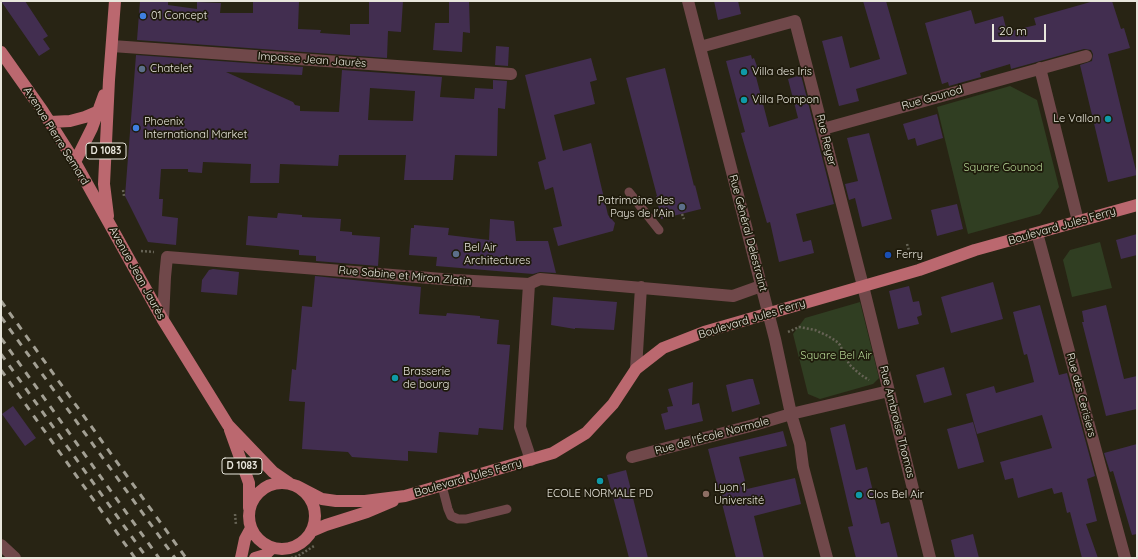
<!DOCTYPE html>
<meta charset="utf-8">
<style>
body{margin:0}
#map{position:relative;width:1138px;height:559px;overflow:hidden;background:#282414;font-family:Quicksand,sans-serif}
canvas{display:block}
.frame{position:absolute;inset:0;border:2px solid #e8e6dc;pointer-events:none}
.scale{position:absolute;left:992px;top:24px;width:54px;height:18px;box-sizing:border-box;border:2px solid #e8e6dc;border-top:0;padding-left:5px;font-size:12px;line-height:14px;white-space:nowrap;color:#e8e6dc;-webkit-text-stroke:3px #1e1a0b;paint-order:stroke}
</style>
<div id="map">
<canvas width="1138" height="559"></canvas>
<div class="frame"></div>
<div class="scale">20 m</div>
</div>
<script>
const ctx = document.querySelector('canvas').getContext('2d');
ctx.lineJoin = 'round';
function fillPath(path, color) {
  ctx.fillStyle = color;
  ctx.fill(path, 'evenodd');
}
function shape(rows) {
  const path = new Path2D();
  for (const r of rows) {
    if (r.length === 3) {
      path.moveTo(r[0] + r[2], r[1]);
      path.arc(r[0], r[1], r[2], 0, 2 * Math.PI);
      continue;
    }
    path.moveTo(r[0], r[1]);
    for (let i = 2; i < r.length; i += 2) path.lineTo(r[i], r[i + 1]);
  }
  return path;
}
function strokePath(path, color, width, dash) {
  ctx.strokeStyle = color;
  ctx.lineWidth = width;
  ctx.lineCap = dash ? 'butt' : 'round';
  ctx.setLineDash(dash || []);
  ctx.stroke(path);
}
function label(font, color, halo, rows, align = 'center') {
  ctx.font = font + ' Quicksand,sans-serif';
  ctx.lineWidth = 3.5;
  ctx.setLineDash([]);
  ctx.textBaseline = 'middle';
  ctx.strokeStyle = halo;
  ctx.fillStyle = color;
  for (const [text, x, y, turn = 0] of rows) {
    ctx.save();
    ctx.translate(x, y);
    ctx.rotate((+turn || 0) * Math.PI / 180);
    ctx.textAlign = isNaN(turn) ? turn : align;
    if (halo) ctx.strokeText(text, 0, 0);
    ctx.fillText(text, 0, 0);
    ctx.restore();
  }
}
const green = shape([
 [1010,86,1037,100,1059,187,1040,214,968,234,937,107],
 [1100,242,1112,288,1072,297,1063,260,1070,250],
 [860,302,879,378,873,384,820,399,808,394,793,334,805,318]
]);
const building = shape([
 [1,1,25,1,48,36,43,39,50,49,39,56],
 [140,1,168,1,168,5,197,9,197,2,221,3,220,13,253,13,253,1,299,1,298,29,321,30,320,33,350,35,350,24,369,24,369,1,403,1,401,32,388,31,387,58,137,40],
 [449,1,469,1,470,33,463,32,462,52,433,50,435,23,449,23],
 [714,1,738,1,741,14,718,20],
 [863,1,886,1,907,74,856,89,859,101,839,106,822,41,842,36,850,68,880,59],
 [1094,1,1112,1,1121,29,1124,28,1130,48,1108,54,1137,175,1108,182,1080,65,1092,61,1093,54,1091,50,1084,49,1011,69,1010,64,980,73,981,77,949,86,948,82,942,84,925,23,971,10,975,24,1003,16,1007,32,1036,25,1034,18],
 [496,46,509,47,508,66,495,65],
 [136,55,303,67,302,75,226,72,293,102,295,105,300,106,300,111,339,112,342,70,442,77,440,97,474,99,475,88,493,89,493,80,507,81,505,109,498,108,497,156,455,155,453,180,404,180,406,155,339,155,338,166,280,164,279,183,250,183,251,164,203,162,202,173,188,172,188,169,161,169,159,199,163,199,162,216,178,218,176,245,148,242,125,196],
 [370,88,415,91,413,121,368,120],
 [751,55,752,59,754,58,759,72,755,73,769,127,798,118,788,79,801,75,834,204,796,214,803,242,811,240,814,253,779,262,770,222,767,223,741,133,745,132,726,61],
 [591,58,597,80,590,82,595,104,554,115,563,151,591,143,608,215,615,223,613,231,558,246,553,228,562,226,553,187,545,190,538,162,546,159,525,75],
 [665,68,694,186,695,185,701,209,661,219,656,196,657,196,626,78],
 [937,114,943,138,917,146,915,138,908,140,903,124],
 [869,133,892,219,862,227,855,198,849,200,845,184,858,181,847,138],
 [957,204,963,229,937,236,931,210],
 [278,213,302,215,302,217,341,219,340,231,352,232,352,235,380,237,378,266,316,261,316,256,299,255,299,250,246,245,248,216,277,218],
 [490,219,514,221,516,241,548,241,556,273,540,272,533,274,436,266,437,257,409,255,411,228,414,228,414,225,449,228,448,235,489,240],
 [1137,234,1137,255,1121,259,1116,240],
 [213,269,239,272,237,295,201,292,202,280,209,270],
 [315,276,421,287,419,314,446,316,447,313,480,316,480,318,499,320,497,344,510,345,503,430,479,428,478,435,439,432,437,453,408,451,408,461,352,457,348,452,302,449,305,402,289,401,292,369,296,370,302,306,312,307],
 [993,282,1003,319,951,333,941,297],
 [909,286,913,302,919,301,922,315,917,317,919,324,898,329,889,291],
 [553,297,617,302,614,330,575,328,575,329,551,325],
 [1040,305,1059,375,1067,373,1095,476,1087,479,1097,521,1086,524,1098,558,1082,558,1070,512,1067,513,1062,492,1054,494,1052,488,1018,498,1013,478,1005,480,1000,462,1052,448,1042,415,977,434,966,394,994,386,996,393,1034,382,1027,354,1024,355,1013,312],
 [1106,305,1124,379,1137,376,1137,409,1106,416,1082,322,1084,322,1082,311],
 [944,367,952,395,924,403,916,375],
 [749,379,753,379,760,404,732,412,726,385],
 [693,382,692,405,699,403,703,421,665,430,661,414,668,412,667,407,673,406,668,389],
 [13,406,36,438,25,446,2,414],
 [973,422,984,462,958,469,947,429],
 [845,424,856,470,867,467,881,524,889,522,898,558,856,558,848,527,853,526,830,428],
 [783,431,787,446,739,457,747,489,795,478,801,504,754,516,764,558,736,558,708,449],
 [1137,444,1137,534,1132,535,1113,471,1110,472,1104,453],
 [626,470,648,558,629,558,620,523,607,475],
 [973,534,979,558,955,558,951,540]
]);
const path = shape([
 [123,190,124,196],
 [682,214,684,219],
 [907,244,911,257],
 [141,251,154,252],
 [788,332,799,327,815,330,828,336,836,341,840,345,849,364,854,369,861,375,869,380],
 [235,514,236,525],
 [291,558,298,556,314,546]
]);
const service = shape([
 [629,192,659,230],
 [442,486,448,509,451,516,458,519,466,519,507,509]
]);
const pedestrian = shape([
 [529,284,540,279,733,296,761,286],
 [636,369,641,287]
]);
const minor = shape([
 [688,1,775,339,791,414,800,444,803,467,827,558],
 [112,46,511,74],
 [700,47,795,21,863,286,930,558],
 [1040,68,1078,221],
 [823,129,1086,56],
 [1037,233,1125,558],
 [163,320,165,277,167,257,455,280,529,284,520,427,531,460],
 [632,457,754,425,791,414,889,391],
 [1,545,15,558]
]);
const primary = shape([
 [1,52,42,110,75,162,163,320,228,425,273,472,289,483],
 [50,122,70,121,85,117,99,111],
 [75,162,92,128,104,95],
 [108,216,104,184,109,80,115,1],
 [230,430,249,483,249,508],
 [282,516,33],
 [297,486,322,499,336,501,365,501,405,496,553,453,586,433,613,404,636,369,663,348,704,332,919,270,975,250,1137,205],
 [312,531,326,525,367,512,393,501],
 [241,558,245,539,251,528],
 [255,558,265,555,272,548]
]);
const rail = shape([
 [1,301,186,558],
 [1,317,175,558],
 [1,338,159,558],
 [1,354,147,558],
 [1,370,135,558]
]);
const markers = [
 [143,16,4,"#3f7fe0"],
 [142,69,4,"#5c6f8a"],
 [744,72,4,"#0f9aa8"],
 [744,100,4,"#0f9aa8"],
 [1108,119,4,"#0f9aa8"],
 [136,128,4,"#3f7fe0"],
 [682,207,4,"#5c6f8a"],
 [456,254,4,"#5c6f8a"],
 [888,255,4,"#1a4fb4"],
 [395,378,4,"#0f9aa8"],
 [600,481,4,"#0f9aa8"],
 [706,494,4,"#8d6e63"],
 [859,495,4,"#0f9aa8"]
];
const shields = [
 [106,151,40],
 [242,466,40]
];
const shieldNames = [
 ["D 1083",106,151],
 ["D 1083",242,466]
];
const poiNames = [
 ["01 Concept",151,16],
 ["Chatelet",150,69],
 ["Villa des Iris",752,72],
 ["Villa Pompon",752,100],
 ["Le Vallon",1100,119,"right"],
 ["Phoenix",144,122],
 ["International Market",144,135],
 ["Patrimoine des",674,201,"right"],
 ["Pays de l'Ain",674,214,"right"],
 ["Bel Air",464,248],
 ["Architectures",464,261],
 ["Ferry",896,255],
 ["Brasserie",403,372],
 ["de bourg",403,385],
 ["Lyon 1",714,488],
 ["Université",714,501],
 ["ECOLE NORMALE PD",600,494,"center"],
 ["Clos Bel Air",867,495]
];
const streetNames = [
 ["Impasse Jean Jaurès",312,60,4],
 ["Rue Gounod",932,98,-16],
 ["Avenue Pierre Semard",56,136,58],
 ["Rue Reyer",826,140,76],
 ["Boulevard Jules Ferry",1062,226,-16],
 ["Rue Général Delestraint",748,233,75],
 ["Avenue Jean Jaurès",137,273,61],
 ["Rue Sabine et Miron Zlatin",405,276,5],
 ["Boulevard Jules Ferry",752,319,-17],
 ["Rue des Cerisiers",1081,395,75],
 ["Rue Ambroise Thomas",897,422,76],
 ["Rue de l'École Normale",712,436,-15],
 ["Boulevard Jules Ferry",468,478,-16]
];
const parkNames = [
 ["Square Gounod",1003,168],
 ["Square Bel Air",836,356]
];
fillPath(green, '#303e22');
fillPath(building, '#422e50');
strokePath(path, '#666355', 2.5, [2, 2]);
strokePath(service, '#70484a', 9);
strokePath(pedestrian, '#70484a', 12);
strokePath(minor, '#70484a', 12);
strokePath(primary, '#bb686f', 12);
strokePath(rail, '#a29f93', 3, [7, 7]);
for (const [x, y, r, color] of markers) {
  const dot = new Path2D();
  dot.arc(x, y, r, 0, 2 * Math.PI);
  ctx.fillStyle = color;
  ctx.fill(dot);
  strokePath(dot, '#1e1a0b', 1.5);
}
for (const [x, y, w] of shields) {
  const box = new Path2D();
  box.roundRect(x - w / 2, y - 8, w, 16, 3);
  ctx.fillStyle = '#1e1a0b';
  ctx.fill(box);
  strokePath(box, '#e8e6dc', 1);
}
label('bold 10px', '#e8e6dc', null, shieldNames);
label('11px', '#e8e6dc', '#1e1a0b', poiNames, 'left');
label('11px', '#e8e6dc', '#1e1a0b', streetNames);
label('11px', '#b4d594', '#1e1a0b', parkNames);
</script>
